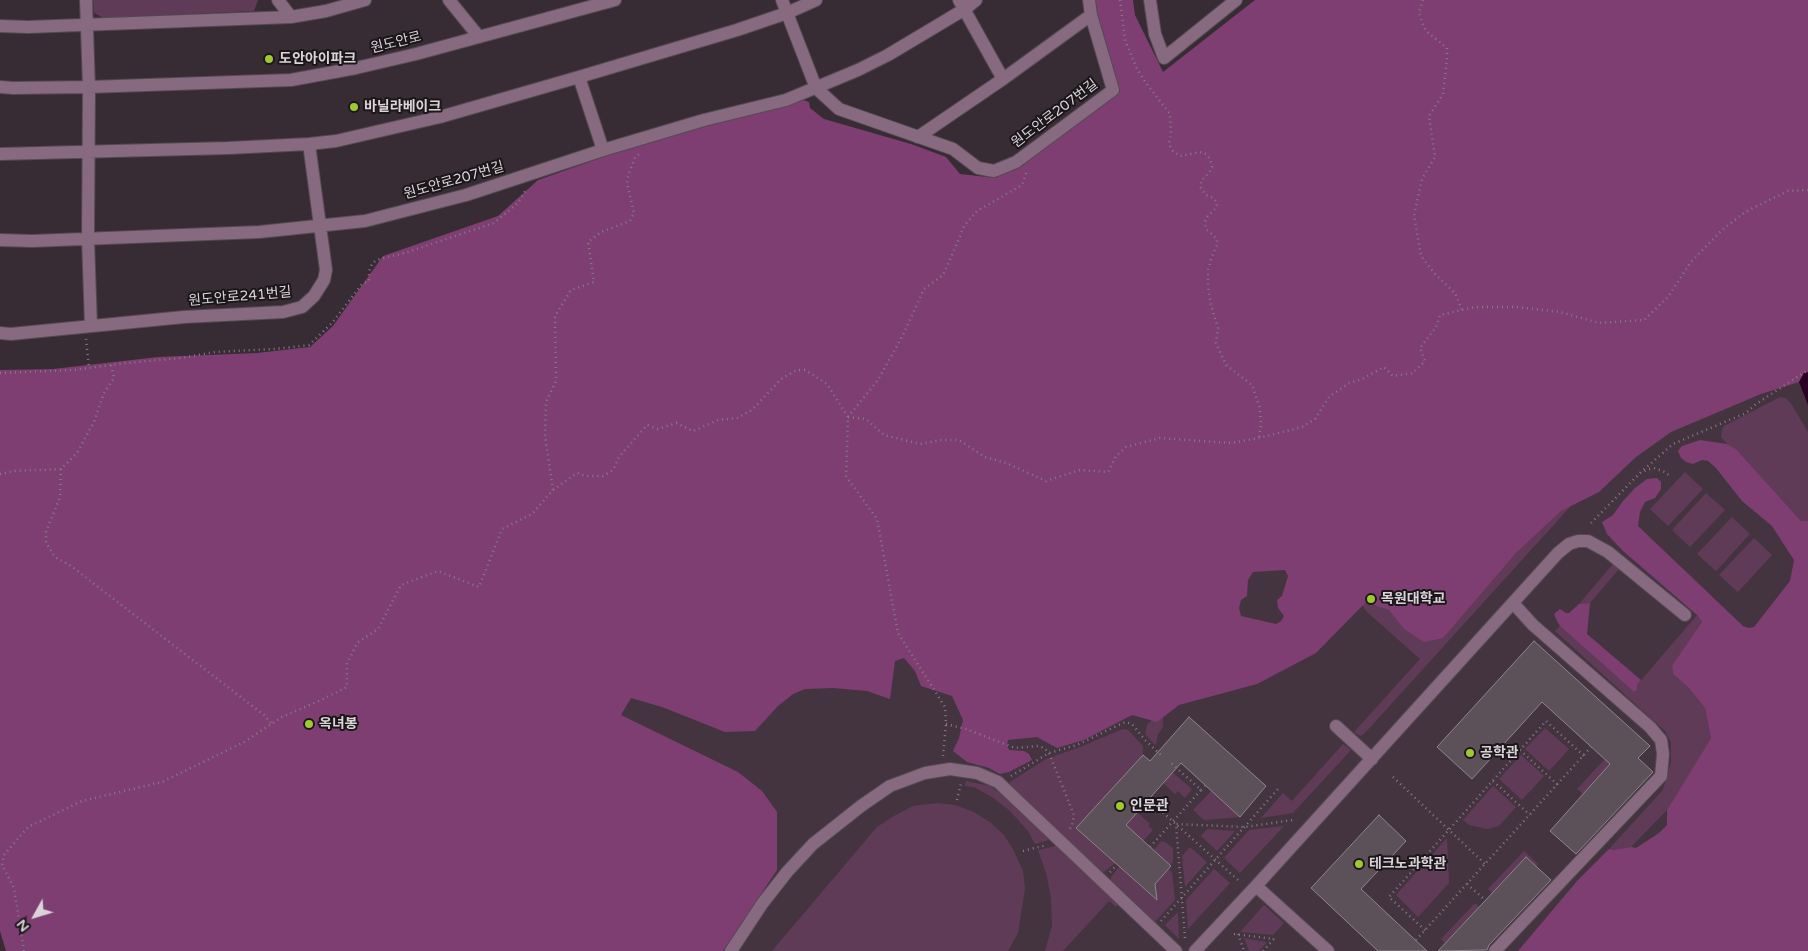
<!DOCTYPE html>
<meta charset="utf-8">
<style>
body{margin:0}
#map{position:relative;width:1808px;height:951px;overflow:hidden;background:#372c34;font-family:"Varela Round",sans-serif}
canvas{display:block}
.north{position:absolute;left:10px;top:891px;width:50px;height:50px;-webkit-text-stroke:4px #1b161a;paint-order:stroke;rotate:231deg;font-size:14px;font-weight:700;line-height:20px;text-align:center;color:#dad3d8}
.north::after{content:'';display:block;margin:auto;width:18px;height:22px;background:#dad3d8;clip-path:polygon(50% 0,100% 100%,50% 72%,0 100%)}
</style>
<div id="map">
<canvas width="1808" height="951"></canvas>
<div class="north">N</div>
</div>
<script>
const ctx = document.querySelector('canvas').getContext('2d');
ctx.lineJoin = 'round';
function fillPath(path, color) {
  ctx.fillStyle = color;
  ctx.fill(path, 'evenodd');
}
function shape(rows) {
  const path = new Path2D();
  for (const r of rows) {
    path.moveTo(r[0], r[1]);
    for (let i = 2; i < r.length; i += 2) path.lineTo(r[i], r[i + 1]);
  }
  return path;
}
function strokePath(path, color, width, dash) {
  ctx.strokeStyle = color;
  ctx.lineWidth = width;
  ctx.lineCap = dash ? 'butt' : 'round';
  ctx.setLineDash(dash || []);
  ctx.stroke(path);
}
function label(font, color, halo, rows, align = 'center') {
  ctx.font = font + ' "Varela Round","Noto Sans KR",sans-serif';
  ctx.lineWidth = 4;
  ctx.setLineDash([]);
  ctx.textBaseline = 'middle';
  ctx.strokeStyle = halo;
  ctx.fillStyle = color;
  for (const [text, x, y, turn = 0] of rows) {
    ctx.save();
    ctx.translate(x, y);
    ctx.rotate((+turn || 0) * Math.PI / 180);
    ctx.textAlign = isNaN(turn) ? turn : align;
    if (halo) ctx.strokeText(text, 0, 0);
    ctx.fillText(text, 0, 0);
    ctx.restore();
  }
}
const built = shape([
 [1808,235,1808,668,1604,951,399,951,589,712]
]);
const green = shape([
 [93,0,258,0,254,11,104,18,94,13],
 [1780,397,1786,398,1792,405,1808,432,1808,521,1801,521,1736,449,1727,444,1721,437,1722,429,1724,426],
 [1685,472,1703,489,1668,526,1650,509],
 [1706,493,1725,510,1690,547,1672,530],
 [1567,505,1570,507,1364,734,1360,736,1354,732,1420,659,1367,612,1362,605,1366,602,1389,609,1404,629,1515,554],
 [1732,517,1750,534,1716,571,1697,554],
 [1754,538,1772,555,1738,592,1719,575],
 [1613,564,1619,569,1590,603,1579,604],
 [1697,615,1702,622,1672,667,1673,674,1688,687,1705,708,1711,738,1667,810,1631,847,1613,850,1609,849,1663,790,1671,762,1671,742,1665,731,1555,631,1560,626,1634,692,1637,690,1637,685],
 [1163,717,1163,727,1158,734,1156,744,1155,745,1145,734,1147,725,1152,720,1157,722],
 [1545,728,1569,749,1549,771,1525,749],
 [1123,729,1128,730,1143,746,1143,755,1076,828,1115,863,1104,872,1100,871,1010,785,1010,782,1046,759,1080,747],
 [1343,744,1351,750,1293,813,1261,818,1283,793,1292,801],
 [1521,755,1544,776,1522,800,1499,779],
 [1605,759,1610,764,1583,794,1577,789],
 [1166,767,1192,789,1185,798,1178,791,1175,794,1163,783,1168,777],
 [966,781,990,786,1007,798,1052,839,1035,844,1028,831,1010,811,992,797,974,787,965,786],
 [1493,786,1516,807,1499,826,1487,829,1469,825,1463,820],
 [1211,791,1240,817,1204,820,1193,810],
 [937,803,955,805,974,812,991,823,1004,835,1014,851,1023,871,1025,889,1018,933,1008,951,772,951,877,827,894,816,913,806],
 [1137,812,1150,824,1148,826,1153,830,1143,841,1126,825],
 [1284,826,1240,873,1224,858,1249,830],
 [1207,829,1235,831,1217,851,1201,836],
 [1447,838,1449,883,1418,917,1396,895],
 [1161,841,1165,842,1173,848,1173,862,1170,865,1154,850],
 [1060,845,1118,901,1117,905,1116,907,1109,901,1063,951,1045,951,1052,926,1051,898,1046,873,1038,850],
 [1190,847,1207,862,1185,887,1182,856],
 [1524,851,1538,864,1536,866,1526,857,1492,893,1488,889],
 [1119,867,1156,900,1155,884,1168,869,1172,872,1175,900,1155,922,1111,880,1111,877],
 [1214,869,1230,883,1188,929,1186,900],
 [1475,903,1479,907,1445,943,1441,939],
 [1264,905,1284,923,1273,935,1240,932],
 [1178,912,1179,939,1165,925],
 [1244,938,1267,942,1259,951,1249,951]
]);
const forest = shape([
 [1092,0,1133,0,1135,15,1163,72,1255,0,1808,0,1808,372,1804,373,1799,382,1761,394,1671,432,1636,457,1599,492,1561,511,1515,554,1443,638,1424,642,1404,629,1389,610,1366,602,1316,653,1257,684,1179,705,1157,722,1132,715,1084,740,1057,748,1037,737,1008,740,1007,746,1009,750,1024,751,1029,754,1032,760,1009,772,1000,774,989,768,967,762,953,751,959,738,963,720,952,696,921,686,915,671,904,658,895,661,890,699,867,691,833,688,805,689,793,694,778,706,755,731,725,732,662,707,631,698,621,715,738,772,762,791,777,812,777,870,723,951,6,951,0,931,0,370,53,369,158,357,257,353,310,347,333,326,383,256,498,216,538,180,694,125,797,98,809,102,810,108,824,119,911,144,946,157,960,174,996,178,1115,88],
 [1285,570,1288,576,1282,596,1277,600,1278,608,1284,616,1281,621,1276,624,1241,616,1239,608,1241,600,1247,596,1248,580,1253,572],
 [1700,440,1727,444,1736,449,1801,521,1808,521,1808,951,1518,951,1578,880,1609,849,1613,850,1631,847,1636,848,1659,833,1667,825,1667,810,1711,738,1705,708,1688,687,1673,674,1672,666,1702,622,1697,615,1623,551,1607,534,1602,522,1613,515,1623,501,1635,488,1647,479,1657,478,1661,482,1661,489,1655,498,1645,502,1640,512,1638,526,1743,626,1749,628,1754,627,1790,581,1794,560,1772,526,1742,501,1716,468,1708,461,1702,460,1693,464,1686,462,1681,458,1678,451,1682,446],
 [1590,603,1587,634,1641,680,1637,685,1637,690,1634,692,1560,626,1557,621,1554,614,1560,609,1566,613,1569,613,1579,604]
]);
const water = shape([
 [1808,372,1808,405,1799,382,1804,373]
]);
const building = shape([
 [1534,641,1650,746,1638,758,1653,772,1576,854,1550,831,1610,764,1542,702,1472,779,1437,747,1534,641],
 [1189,717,1266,786,1240,817,1181,763,1126,825,1171,866,1155,884,1157,900,1076,828,1143,755,1150,761,1189,717],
 [1379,815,1406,841,1361,889,1427,951,1378,951,1311,888,1379,815],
 [1526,857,1551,880,1489,945,1487,950,1438,951,1526,857]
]);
const path = shape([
 [1120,0,1125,40,1137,69,1146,83,1170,114,1171,134,1169,144,1173,151,1180,156,1200,152,1206,154,1210,159,1212,167,1209,173,1201,181,1201,188,1206,195,1213,198,1217,203,1216,208,1207,217,1205,222,1206,229,1217,239,1217,245,1212,256,1208,270,1208,287,1211,305,1218,328,1216,343,1226,365,1252,385,1260,408,1261,425,1259,438],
 [1423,0,1419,12,1422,22,1426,31,1447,48,1447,58,1443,94,1429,116,1435,157,1422,179,1414,215,1421,256,1435,274,1455,293,1462,310],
 [86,339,89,368],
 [0,373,73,370,126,363,181,358,215,352,275,349,309,345,332,323,362,284,369,281,369,271,372,264,376,260,405,253,494,223,518,203,526,190],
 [848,417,866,419,884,435,920,444,940,440,959,440,985,457,1006,463,1046,481,1080,470,1108,472,1116,456,1126,447,1160,438,1231,443,1259,438,1302,427,1315,419,1329,397,1349,383,1362,379,1384,367,1393,376,1413,373,1425,361,1420,348,1436,327,1440,315,1475,307,1517,307,1560,312,1599,323,1644,320,1668,297,1690,263,1722,230,1745,212,1788,191,1808,190],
 [848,417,878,380,903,335,924,289,943,275,959,239,964,226,977,211,1022,185,1027,171],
 [61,469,60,497,46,532,46,543,55,557,71,566,264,715,271,723],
 [1640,473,1673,444,1746,413,1756,404,1808,370],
 [0,474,15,471,61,469,77,453,94,422,104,393,114,378,111,365],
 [553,490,545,436,546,402,556,381,555,316,571,290,594,282,588,242,601,232,630,221,634,213,627,183,629,173,635,158,639,154],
 [1591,523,1640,473,1646,470,1654,468,1665,472,1671,477],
 [946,724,966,729,1015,748,1038,746,1044,748,1049,753,1074,815,1072,826,1068,831],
 [1520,750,1558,785],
 [1011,776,1049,753,1077,745,1125,722,1132,724,1145,740,1163,757],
 [1393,777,1485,864],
 [1493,781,1530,815],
 [1201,790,1205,786],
 [1148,799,1238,880],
 [957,800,961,783],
 [1150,847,1201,790,1170,762],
 [1023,851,1047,845],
 [1110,872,1116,866],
 [1467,884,1485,900],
 [1161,921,1278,789],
 [1425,930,1389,897,1546,721,1584,756],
 [1234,934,1274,939],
 [1238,934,1244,951],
 [1185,938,1176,824,1245,827,1293,820],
 [1416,940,1591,747],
 [24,951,14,888,2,865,4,855,28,827,82,801,162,782,244,742,282,717,321,700,347,687,347,664,357,643,378,629,401,585,438,571,479,587,502,529,532,514,553,490,577,473,586,476,603,476,613,470,619,457,647,425,658,429,677,423,693,431,718,420,737,418,752,410,781,379,797,370,805,370,827,384,848,417,846,476,877,519,898,633,945,707,946,724,943,756],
 [1263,951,1274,939]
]);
const minor = shape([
 [86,0,89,87,88,239,91,326],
 [278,0,291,17],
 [449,0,479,37],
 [782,0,816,88,839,109,953,149,978,168,994,171,1016,162,1113,90,1091,15,1089,0],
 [959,0,1003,79],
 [1150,0,1155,34,1164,58,1236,0],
 [0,26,28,27,291,17,326,11,365,0],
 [579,77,603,150],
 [0,87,13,88,89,87,291,80,356,68,416,54,615,0],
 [918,137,1003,79,1091,15],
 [0,154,228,148,309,144,336,141,440,117,579,77,737,30,787,13,816,0],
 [0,240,32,241,259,232,365,221,466,195,603,150,704,120,786,100,858,70,888,55,965,9,976,0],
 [0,333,11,334,184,317,283,312,302,307,314,296,324,280,326,270,309,144],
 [1336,726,1372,759],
 [1256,886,1328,951],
 [731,951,762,904,787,872,813,844,861,806,890,786,925,773,950,769,977,773,998,782,1176,951],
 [1195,951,1256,886,1558,553,1569,544,1578,541,1588,541,1608,552,1685,615],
 [1495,951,1661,776,1663,754,1661,740,1650,727,1533,625,1513,603]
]);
const markers = [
 [269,59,5,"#9eca2e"],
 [354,107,5,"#9eca2e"],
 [1371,599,5,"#9eca2e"],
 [309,724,5,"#9eca2e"],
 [1470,753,5,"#9eca2e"],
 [1120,806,5,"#9eca2e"],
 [1359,864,5,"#9eca2e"]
];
const streetNames = [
 ["원도안로",396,43,-14],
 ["원도안로207번길",1055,114,-37],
 ["원도안로207번길",454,181,-16],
 ["원도안로241번길",240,297,-5]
];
const poiNames = [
 ["도안아이파크",279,59],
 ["바닐라베이크",364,107],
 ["목원대학교",1381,599],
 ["옥녀봉",319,724],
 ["공학관",1480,753],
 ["인문관",1130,806],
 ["테크노과학관",1369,864]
];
fillPath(built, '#433440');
fillPath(green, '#603b58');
fillPath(forest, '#7e3e72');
fillPath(water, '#2b0025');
fillPath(building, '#5c5159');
strokePath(building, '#90848d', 1);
strokePath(minor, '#544a52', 14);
strokePath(path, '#857c83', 2.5, [1, 4]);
strokePath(minor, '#876980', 12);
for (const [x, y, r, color] of markers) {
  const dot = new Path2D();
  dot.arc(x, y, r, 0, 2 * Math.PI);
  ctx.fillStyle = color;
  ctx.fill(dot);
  strokePath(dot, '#1b161a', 2);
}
label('14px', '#dad3d8', '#1b161a', streetNames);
label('bold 14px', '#dad3d8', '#1b161a', poiNames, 'left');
</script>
